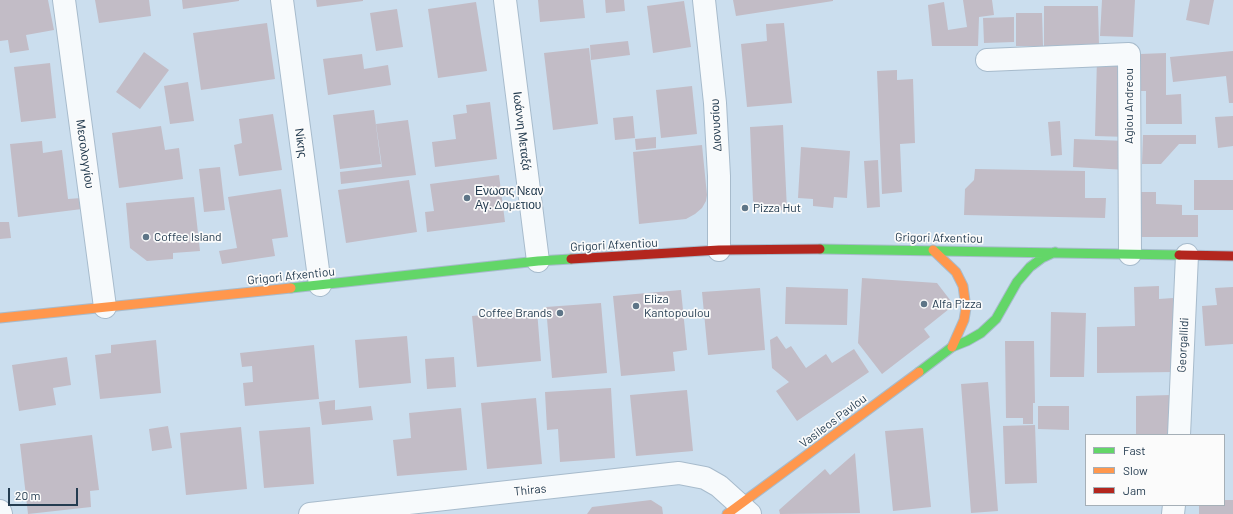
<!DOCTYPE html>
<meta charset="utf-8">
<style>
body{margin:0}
#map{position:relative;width:1233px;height:514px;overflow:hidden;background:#cbdeee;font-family:Barlow,sans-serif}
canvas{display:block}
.legend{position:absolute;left:1085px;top:434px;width:140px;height:72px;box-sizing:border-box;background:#fbfbfb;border:1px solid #a5afb7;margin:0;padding:5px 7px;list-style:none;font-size:12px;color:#243c50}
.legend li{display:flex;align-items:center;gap:8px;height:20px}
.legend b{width:20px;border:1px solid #a5afb7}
.scale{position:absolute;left:8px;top:488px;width:70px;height:18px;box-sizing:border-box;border:2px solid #243c50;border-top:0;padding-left:5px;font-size:12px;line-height:14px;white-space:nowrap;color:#243c50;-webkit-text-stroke:3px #fbfbfb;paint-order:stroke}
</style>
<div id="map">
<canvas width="1233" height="514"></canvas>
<ul class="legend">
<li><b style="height:5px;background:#63d668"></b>Fast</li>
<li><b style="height:5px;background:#ff974d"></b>Slow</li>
<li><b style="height:5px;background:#b3261e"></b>Jam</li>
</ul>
<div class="scale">20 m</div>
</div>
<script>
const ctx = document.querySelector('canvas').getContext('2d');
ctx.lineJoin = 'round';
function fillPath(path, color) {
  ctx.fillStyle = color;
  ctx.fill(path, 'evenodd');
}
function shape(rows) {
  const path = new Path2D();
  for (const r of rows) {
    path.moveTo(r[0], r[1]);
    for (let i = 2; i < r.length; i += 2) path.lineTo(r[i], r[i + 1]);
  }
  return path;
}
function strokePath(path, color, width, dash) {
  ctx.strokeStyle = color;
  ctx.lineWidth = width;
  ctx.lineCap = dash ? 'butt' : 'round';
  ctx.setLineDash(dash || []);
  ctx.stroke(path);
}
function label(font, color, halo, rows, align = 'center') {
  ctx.font = font + ' Barlow,sans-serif';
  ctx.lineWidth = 3.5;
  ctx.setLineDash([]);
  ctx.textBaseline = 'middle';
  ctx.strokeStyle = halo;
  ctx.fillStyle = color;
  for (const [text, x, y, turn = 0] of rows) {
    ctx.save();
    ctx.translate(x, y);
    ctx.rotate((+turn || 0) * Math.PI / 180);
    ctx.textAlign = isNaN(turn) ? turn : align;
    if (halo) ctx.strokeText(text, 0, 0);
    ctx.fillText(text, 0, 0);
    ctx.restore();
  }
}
const building = shape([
 [0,0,48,0,54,30,26,35,29,50,10,53,8,40,0,41],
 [95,0,149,0,151,16,99,23],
 [182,0,239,0,239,1,183,9],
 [316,0,363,0,363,1,317,7],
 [538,0,583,0,585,18,540,22],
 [605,0,624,0,625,11,606,13],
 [733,0,833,0,833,1,736,16],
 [963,0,992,0,994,15,979,17,978,46,932,46,928,5,944,2,948,30,967,27],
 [1102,0,1135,0,1133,37,1100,36],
 [1190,0,1214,0,1209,25,1186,20],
 [684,1,691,47,653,53,647,6],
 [476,2,487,71,438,78,428,9],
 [1044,6,1098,6,1099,45,1044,46],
 [397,9,403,47,376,51,370,13],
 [1016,13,1042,13,1043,46,1016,46],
 [1014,17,1014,42,984,43,983,18],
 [267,23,275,79,201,90,193,33],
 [784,23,792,103,747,107,741,44,767,41,766,24],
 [628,41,630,55,591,60,590,45],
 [589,48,598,124,553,130,544,53],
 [1233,51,1233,103,1229,103,1226,76,1173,82,1170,57],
 [144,52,169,70,140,109,116,92],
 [1166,53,1166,95,1181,94,1182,124,1146,124,1146,91,1141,91,1140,54],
 [362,54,364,69,388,65,391,85,328,95,323,59],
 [1097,58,1124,59,1128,137,1095,136],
 [50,63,56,118,21,122,14,67],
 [897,70,897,80,913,79,915,143,900,144,902,192,882,194,877,71],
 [188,82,194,121,170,124,164,86],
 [692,86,697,134,661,138,656,90],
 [490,102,497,159,435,167,432,142,456,139,453,115,467,113,466,105],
 [374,110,381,164,340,169,333,115],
 [273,114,282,170,239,176,234,145,242,143,239,119],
 [633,116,635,138,615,140,613,118],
 [1233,116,1233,146,1218,148,1215,117],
 [408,120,416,175,341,184,340,172,382,167,376,124],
 [1060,121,1062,155,1051,156,1048,122],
 [783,125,787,210,765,211,753,201,750,127],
 [161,126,165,150,179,148,183,179,119,188,112,133],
 [1143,135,1196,135,1196,144,1179,144,1161,164,1142,164],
 [656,137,656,148,636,150,635,139],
 [1074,139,1126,141,1127,170,1073,167],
 [42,141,43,153,62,150,68,199,81,198,82,209,18,217,10,144],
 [702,145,707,195,706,201,702,208,695,214,686,219,639,224,633,152],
 [801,147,850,151,847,198,834,197,833,208,813,206,813,199,798,198],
 [878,160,880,207,867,208,864,161],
 [220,167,225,210,204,212,199,169],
 [975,169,1085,171,1085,198,1106,198,1105,218,964,215,965,189,974,180],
 [499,175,505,222,427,232,425,212,434,211,430,184],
 [409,180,417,232,346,243,338,190],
 [1194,180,1233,180,1233,210,1194,210],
 [281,189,288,237,272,239,275,256,222,264,219,251,237,248,228,197],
 [1140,192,1156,192,1156,204,1182,205,1182,215,1198,215,1198,237,1140,237],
 [194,197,200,251,173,253,173,259,147,261,130,248,126,203],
 [0,222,9,222,11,238,0,239],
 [862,278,937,283,954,305,924,329,930,337,882,374,858,343],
 [1159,286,1159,299,1173,298,1174,372,1097,373,1097,327,1135,326,1134,287],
 [786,287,848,289,847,325,785,324],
 [1233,287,1233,344,1205,346,1202,306,1217,305,1215,288],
 [760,288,765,350,708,355,702,292],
 [681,290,687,350,673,352,675,371,621,376,613,296],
 [601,303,607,373,552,378,546,307],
 [537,310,541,361,477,367,472,316],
 [1051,312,1086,313,1084,377,1050,377],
 [407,336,411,383,359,388,355,340],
 [777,336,786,349,791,346,806,368,826,354,832,363,854,349,869,372,797,421,776,391,789,382,772,368,770,340],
 [156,340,161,393,100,399,95,355,111,353,111,345],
 [1005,341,1034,341,1035,403,1033,403,1033,424,1023,424,1023,418,1006,418],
 [314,345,319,399,245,406,243,383,253,382,252,366,242,367,240,353],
 [67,357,71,385,53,388,56,405,19,411,12,365],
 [454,357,456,387,427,389,425,359],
 [988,382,998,511,971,513,961,384],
 [611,388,615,458,560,462,558,429,547,430,545,392],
 [687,390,693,451,636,456,630,395],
 [1171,395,1172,435,1136,435,1136,396],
 [536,398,542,464,487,469,481,403],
 [335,400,335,410,371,406,373,420,322,425,319,402],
 [1038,406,1069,406,1069,430,1038,429],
 [461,408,467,470,397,476,393,440,411,438,409,413],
 [1035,425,1037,483,1005,484,1003,426],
 [168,426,172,448,152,451,149,429],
 [241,427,247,489,186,495,180,433],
 [310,427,314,484,264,488,259,431],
 [923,428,931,507,893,511,885,431],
 [92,435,99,490,90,491,91,507,28,514,20,444],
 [855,453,860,513,780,514,779,510,825,469,830,475],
 [651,500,662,507,663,514,587,514,592,507],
 [1224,500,1233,500,1233,514,1199,514,1199,505,1224,505]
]);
const street = shape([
 [64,0,105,307],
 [282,0,320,285],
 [505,0,538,261],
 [704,0,715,103,719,176,719,250],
 [987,60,1129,54,1130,254],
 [1179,435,1187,255],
 [0,511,1,514],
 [310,514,679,473,705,478,719,486,750,514],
 [1173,514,1174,505]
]);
const fast = shape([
 [820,249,1179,255],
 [291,288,538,261,571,259],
 [919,372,952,347,967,341,981,333,996,319,1017,282,1030,267,1042,258,1055,252]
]);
const slow = shape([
 [933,250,956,272,963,286,966,308,964,320,952,347],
 [0,318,291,288],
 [727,514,919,372]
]);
const jam = shape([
 [1179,255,1233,256],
 [571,259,719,250,820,249]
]);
const markers = [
 [467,198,4,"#5e7587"],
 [745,208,4,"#5e7587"],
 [146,237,4,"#5e7587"],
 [924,304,4,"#5e7587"],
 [636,306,4,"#5e7587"],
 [560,313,4,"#5e7587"]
];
const streetNames = [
 ["Agiou Andreou",1129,106,-90],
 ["Διονυσίου",716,125,-93],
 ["Ιωάννη Μεταξά",522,131,83],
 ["Νίκης",301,143,82],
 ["Μεσολογγίου",85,154,82],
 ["Grigori Afxentiou",939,238,1],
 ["Grigori Afxentiou",614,245,-3],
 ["Grigori Afxentiou",291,276,-6],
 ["Georgallidi",1183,345,-87],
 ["Vasileos Pavlou",833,421,-37],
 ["Thiras",530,490,-6]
];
const poiNames = [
 ["Ενωσις Νεαν",475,191],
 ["Αγ. Δομετιου",475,205],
 ["Pizza Hut",753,208],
 ["Coffee Island",154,237],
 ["Eliza",644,299],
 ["Kantopoulou",644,313],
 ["Alfa Pizza",932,304],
 ["Coffee Brands",552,313,"right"]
];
fillPath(building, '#c2bcc6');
strokePath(street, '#a7bbcc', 24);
strokePath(fast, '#a7bbcc', 11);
strokePath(slow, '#a7bbcc', 11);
strokePath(jam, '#a7bbcc', 11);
strokePath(street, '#f7fafc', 22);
strokePath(fast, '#63d668', 9);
strokePath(slow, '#ff974d', 9);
strokePath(jam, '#b3261e', 9);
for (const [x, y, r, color] of markers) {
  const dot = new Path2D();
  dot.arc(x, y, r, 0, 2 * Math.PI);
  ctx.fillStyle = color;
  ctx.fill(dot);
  strokePath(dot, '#fbfbfb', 1.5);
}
label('12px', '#243c50', '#fbfbfb', streetNames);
label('12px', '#243c50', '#fbfbfb', poiNames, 'left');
</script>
